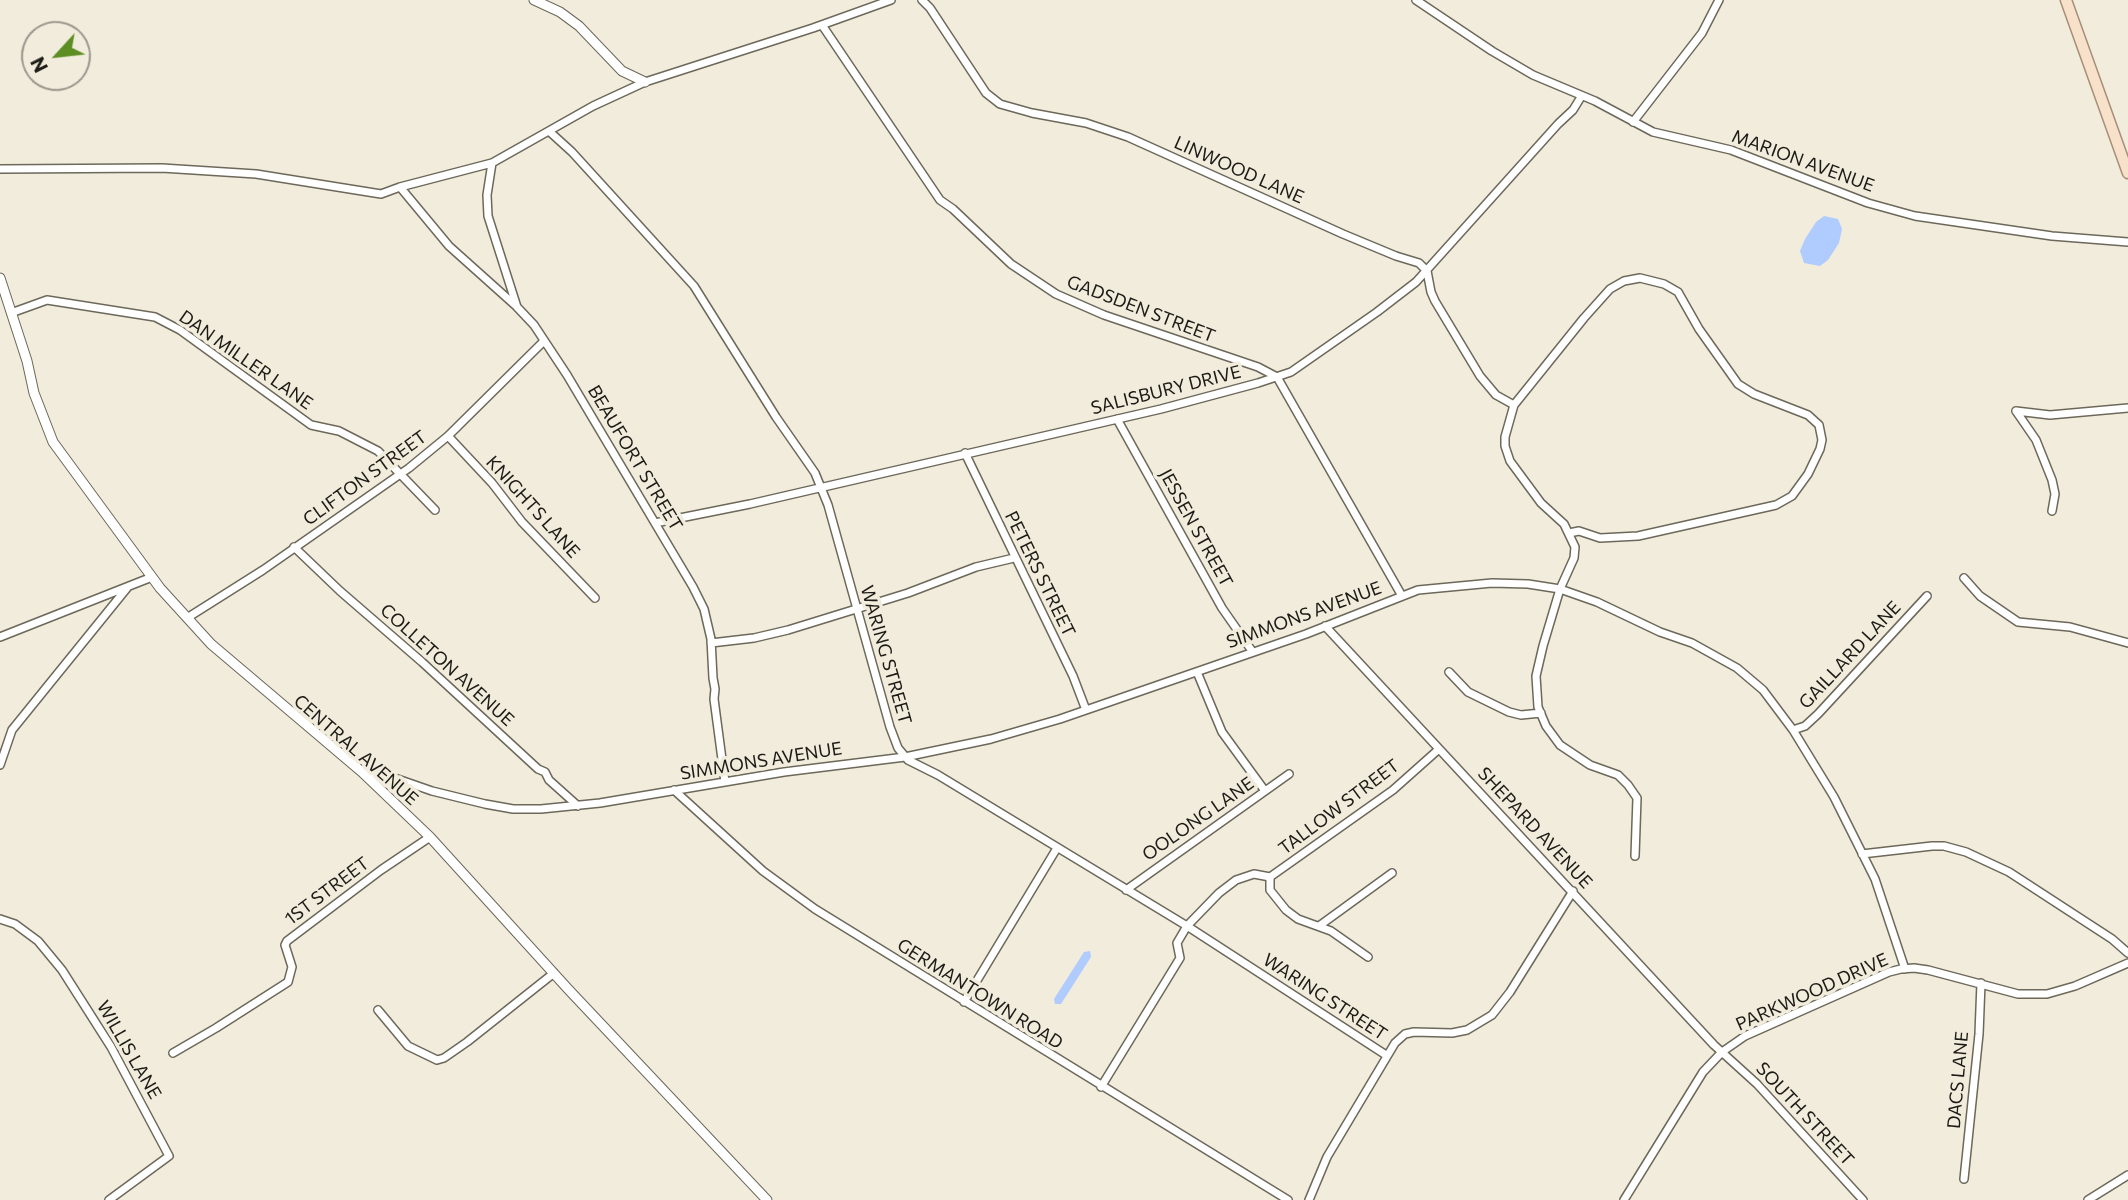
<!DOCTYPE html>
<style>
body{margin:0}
#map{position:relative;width:2128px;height:1200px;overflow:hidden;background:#f1ecdc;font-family:Commissioner,sans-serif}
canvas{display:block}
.north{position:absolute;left:21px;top:21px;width:70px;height:70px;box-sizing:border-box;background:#f1ecdc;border:2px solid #9c988d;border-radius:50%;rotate:243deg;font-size:19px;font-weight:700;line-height:28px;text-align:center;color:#1d1b16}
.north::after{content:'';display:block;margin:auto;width:24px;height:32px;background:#5d8e24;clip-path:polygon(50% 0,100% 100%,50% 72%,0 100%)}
</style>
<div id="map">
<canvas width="2128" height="1200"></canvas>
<div class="north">N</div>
</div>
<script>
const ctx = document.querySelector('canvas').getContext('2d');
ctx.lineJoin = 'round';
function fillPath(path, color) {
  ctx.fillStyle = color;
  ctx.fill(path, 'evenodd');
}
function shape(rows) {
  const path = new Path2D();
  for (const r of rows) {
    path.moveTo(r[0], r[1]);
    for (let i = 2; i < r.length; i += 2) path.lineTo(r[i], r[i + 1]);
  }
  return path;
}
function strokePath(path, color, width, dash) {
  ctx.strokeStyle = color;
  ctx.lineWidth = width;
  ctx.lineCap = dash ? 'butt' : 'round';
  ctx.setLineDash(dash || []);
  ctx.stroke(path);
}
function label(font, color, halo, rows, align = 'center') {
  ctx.font = font + ' Commissioner,sans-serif';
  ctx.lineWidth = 7;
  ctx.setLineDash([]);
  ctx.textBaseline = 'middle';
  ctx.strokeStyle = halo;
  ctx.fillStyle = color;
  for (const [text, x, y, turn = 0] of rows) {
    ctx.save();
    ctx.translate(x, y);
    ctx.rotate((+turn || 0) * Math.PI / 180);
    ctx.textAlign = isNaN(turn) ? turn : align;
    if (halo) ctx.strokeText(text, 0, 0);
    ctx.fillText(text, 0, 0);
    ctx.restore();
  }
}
const water = shape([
 [1824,216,1838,219,1842,229,1839,243,1828,260,1820,266,1804,263,1800,251,1805,239,1816,222],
 [1090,951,1091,957,1061,1004,1055,1004,1054,999,1084,952]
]);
const minor = shape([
 [922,0,930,8,986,93,1000,104,1032,113,1086,123,1128,137,1343,234,1396,256,1419,263,1427,271,1431,292,1435,301,1480,376,1496,395,1514,405],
 [1416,0,1492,51,1533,75,1595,101,1653,132,1731,150,1868,203,1915,216,2052,236,2128,242],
 [822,25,940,200,953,209,1011,264,1056,294,1104,315,1258,367,1277,377,1402,596],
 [1633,122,1702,33,1719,0],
 [550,132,572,152,694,286,776,417,815,473,828,505,890,727,898,748,908,760,938,775,1187,926,1386,1055],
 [492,163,487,195,488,216,517,307,534,325,567,375,693,587,704,609,711,639,713,678,715,689,714,699,725,782],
 [0,169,162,168,256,174,381,194,400,187,492,163,593,106,645,82,813,28,891,0],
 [400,187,449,246,516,306],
 [11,313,47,300,155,317,180,330,311,425,339,431,378,451,435,510],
 [2016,411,2050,415,2128,408],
 [2016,411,2036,440,2052,480,2055,494,2052,511],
 [1117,419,1222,608,1252,651],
 [448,436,492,483,522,522,595,598],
 [965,453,1073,676,1086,710],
 [655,523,750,504,1161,409,1258,383,1291,372,1377,312,1416,282,1558,124,1573,110,1581,97],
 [1569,533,1579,531,1600,538,1638,536,1776,505,1792,496,1808,474,1820,449,1822,440,1819,425,1808,415,1754,394,1738,384,1699,329,1678,292,1664,284,1640,278,1624,281,1610,289,1584,318,1514,405,1505,437,1505,446,1510,461,1541,503,1564,524,1575,547,1574,558,1560,589,1543,646,1536,676,1538,707,1546,726,1560,745,1590,765,1618,775,1628,785,1637,798,1635,856],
 [294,547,340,591,422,662,538,769,545,772,549,780,578,806],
 [1964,578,1980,596,2018,622,2070,627,2128,643],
 [187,618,263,570,409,468,448,436,544,341],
 [1325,626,1714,1045,1757,1084,1863,1200],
 [0,637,152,577],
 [711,643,754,638,788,630,908,593,976,567,1014,558],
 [1197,672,1222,732,1265,791],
 [1449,672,1468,692,1509,712,1521,715,1541,713],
 [1793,730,1805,726,1818,714,1927,596],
 [0,765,12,730,127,588],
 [362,772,386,775,432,791,485,804,513,809,541,809,600,803,784,772,905,757,991,739,1060,719,1306,634,1418,590,1492,583,1528,584,1560,589,1597,602,1660,632,1692,643,1737,668,1763,690,1793,730,1834,797,1875,879,1905,969],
 [674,790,763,871,815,909,1288,1200],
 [1862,854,1932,846,1944,846,1966,852,2009,872,2112,939,2128,953],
 [1270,877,1270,890,1286,910,1298,919,1331,931,1368,957],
 [1126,890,1289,774],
 [0,919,15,924,38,941,62,970,111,1047,169,1156,109,1200],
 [1319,926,1392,873],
 [964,1002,1057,848],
 [378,1010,408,1046,437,1060,444,1058,467,1042,554,973],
 [173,1053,216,1028,288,982,292,967,285,945,287,941,381,870,430,837],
 [1101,1087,1180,958,1177,943,1187,926,1219,893,1236,880,1254,874,1270,877,1393,790,1439,749],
 [1964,1179,1979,1034,1981,983],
 [1309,1200,1327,1157,1395,1043,1405,1034,1414,1032,1452,1033,1467,1030,1492,1015,1510,992,1573,891],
 [1624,1200,1703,1072,1722,1052,1745,1036,1889,972,1901,969,1914,968,1928,970,2018,994,2047,994,2075,986,2128,963],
 [2088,1200,2128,1175]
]);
const tertiary = shape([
 [534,0,560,12,579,26,622,71,645,82],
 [0,278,27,361,34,393,53,442,160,588,211,644,362,772,430,837,568,989,767,1200]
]);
const primary = shape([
 [2066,0,2128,173]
]);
const streetNames = [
 ["MARION AVENUE",1803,161,20],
 ["LINWOOD LANE",1239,170,24],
 ["GADSDEN STREET",1141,309,21],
 ["DAN MILLER LANE",246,360,35],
 ["SALISBURY DRIVE",1166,390,-14],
 ["BEAUFORT STREET",635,458,59],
 ["CLIFTON STREET",365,478,-36],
 ["KNIGHTS LANE",533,507,48],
 ["JESSEN STREET",1196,528,61],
 ["PETERS STREET",1040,574,64],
 ["SIMMONS AVENUE",1304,615,-20],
 ["WARING STREET",886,655,74],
 ["GAILLARD LANE",1850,655,-47],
 ["COLLETON AVENUE",447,665,42],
 ["CENTRAL AVENUE",356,750,41],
 ["SIMMONS AVENUE",761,761,-9],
 ["TALLOW STREET",1339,807,-37],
 ["OOLONG LANE",1198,819,-35],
 ["SHEPARD AVENUE",1535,828,47],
 ["1ST STREET",327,891,-37],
 ["PARKWOOD DRIVE",1812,992,-24],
 ["GERMANTOWN ROAD",980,994,32],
 ["WARING STREET",1325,997,33],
 ["WILLIS LANE",129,1050,60],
 ["DACS LANE",1958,1080,-85],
 ["SOUTH STREET",1805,1114,47]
];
fillPath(water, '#b0cbfd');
strokePath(minor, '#6c685a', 10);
strokePath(tertiary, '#6c685a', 11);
strokePath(primary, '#a78f76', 13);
strokePath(minor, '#fff', 7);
strokePath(tertiary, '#fff', 9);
strokePath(primary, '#f7e1cb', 10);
label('18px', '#1d1b16', '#f1ecdc', streetNames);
</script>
